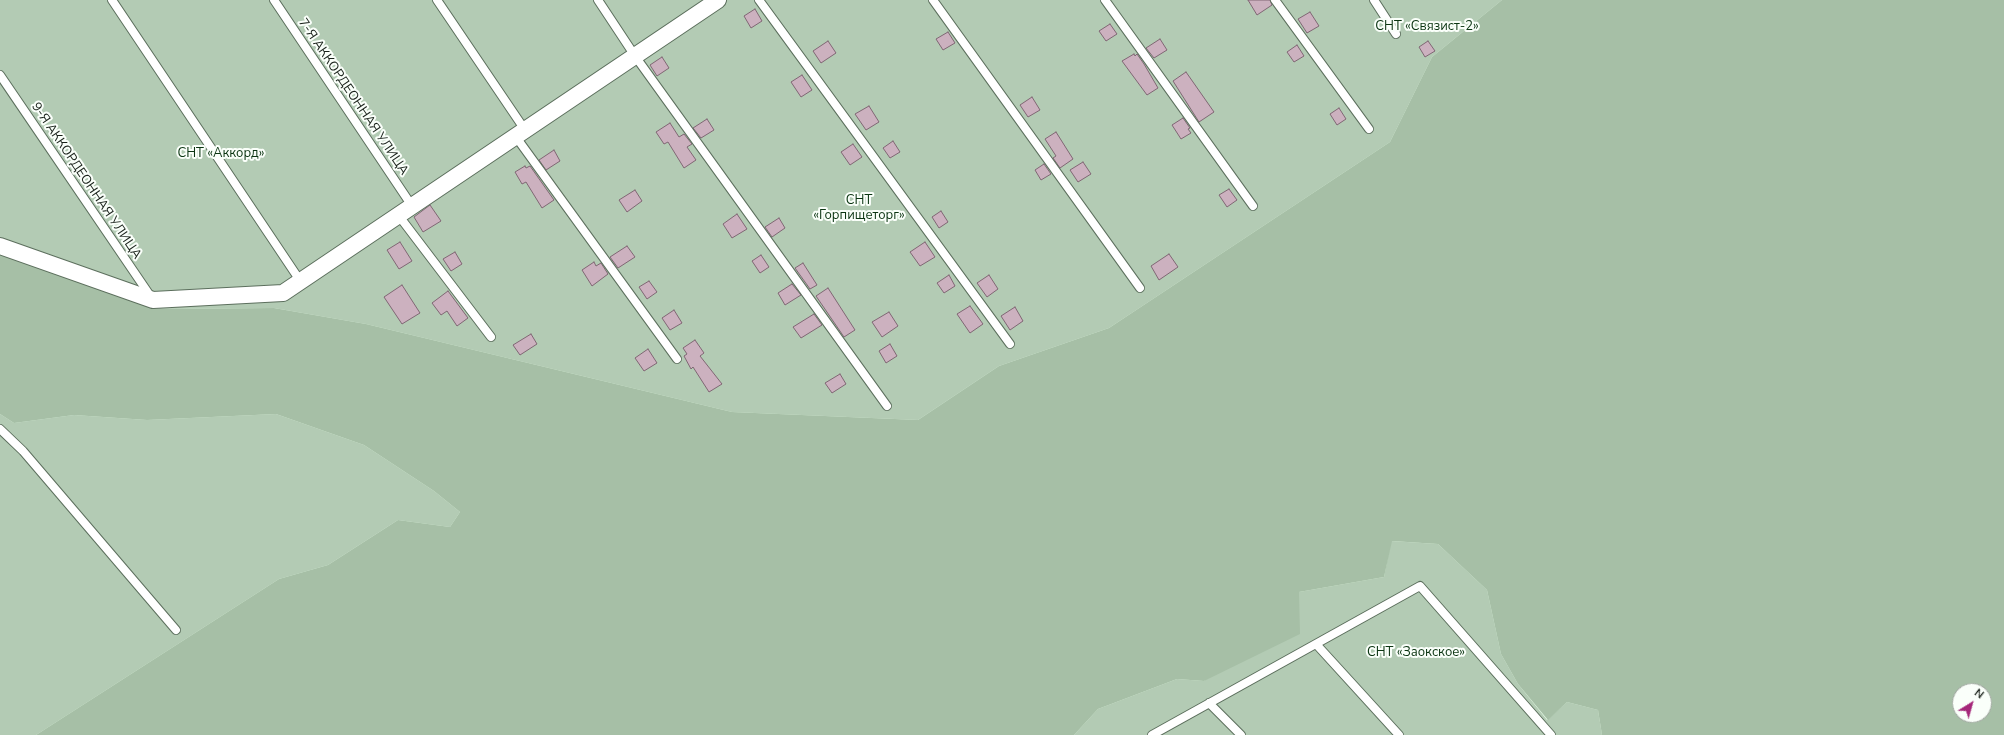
<!DOCTYPE html>
<meta charset="utf-8">
<style>
body{margin:0}
#map{position:relative;width:2004px;height:735px;overflow:hidden;background:#e1f7e2;font-family:"Nunito Sans",sans-serif}
canvas{display:block}
.north{position:absolute;left:1952px;top:683px;width:40px;height:40px;box-sizing:border-box;background:#fafffa;border:1px solid #a0a6a0;border-radius:50%;rotate:37deg;font-size:11px;font-weight:700;line-height:16px;text-align:center;color:#182019}
.north::after{content:'';display:block;margin:auto;width:14px;height:18px;background:#a5287a;clip-path:polygon(50% 0,100% 100%,50% 72%,0 100%)}
</style>
<div id="map">
<canvas width="2004" height="735"></canvas>
<div class="north">N</div>
</div>
<script>
const ctx = document.querySelector('canvas').getContext('2d');
ctx.lineJoin = 'round';
function fillPath(path, color) {
  ctx.fillStyle = color;
  ctx.fill(path, 'evenodd');
}
function shape(rows) {
  const path = new Path2D();
  for (const r of rows) {
    path.moveTo(r[0], r[1]);
    for (let i = 2; i < r.length; i += 2) path.lineTo(r[i], r[i + 1]);
  }
  return path;
}
function strokePath(path, color, width, dash) {
  ctx.strokeStyle = color;
  ctx.lineWidth = width;
  ctx.lineCap = dash ? 'butt' : 'round';
  ctx.setLineDash(dash || []);
  ctx.stroke(path);
}
function label(font, color, halo, rows, align = 'center') {
  ctx.font = font + ' "Nunito Sans",sans-serif';
  ctx.lineWidth = 4;
  ctx.setLineDash([]);
  ctx.textBaseline = 'middle';
  ctx.strokeStyle = halo;
  ctx.fillStyle = color;
  for (const [text, x, y, turn = 0] of rows) {
    ctx.save();
    ctx.translate(x, y);
    ctx.rotate((+turn || 0) * Math.PI / 180);
    ctx.textAlign = isNaN(turn) ? turn : align;
    if (halo) ctx.strokeText(text, 0, 0);
    ctx.fillText(text, 0, 0);
    ctx.restore();
  }
}
const green = shape([
 [0,0,1502,0,1432,57,1390,142,1109,328,999,366,918,420,732,412,366,324,274,308,157,309,0,252],
 [0,414,14,423,74,415,147,420,276,414,364,445,434,491,460,512,450,527,398,520,328,565,279,579,36,735,0,735],
 [1391,541,1438,544,1487,590,1501,654,1518,684,1547,720,1567,702,1598,710,1602,735,1074,735,1098,709,1177,679,1204,681,1299,592,1384,577]
]);
const forest = shape([
 [1502,0,2004,0,2004,735,1602,735,1598,710,1567,702,1548,720,1518,684,1501,654,1487,590,1438,544,1392,541,1384,577,1299,592,1300,634,1204,681,1177,679,1098,709,1074,735,36,735,279,579,328,565,398,520,450,527,460,512,434,491,364,445,276,414,147,420,74,415,14,423,0,414,0,252,157,309,274,308,366,324,732,412,918,420,999,366,1109,328,1390,142,1432,57],
 [1960,691,1984,691,1984,715,1960,715]
]);
const building = shape([
 [1248,0,1270,0,1272,5,1257,15,1248,0],
 [755,9,762,21,751,28,744,16,755,9],
 [1310,12,1319,26,1307,33,1298,19,1310,12],
 [1110,24,1117,34,1106,41,1099,31,1110,24],
 [948,32,955,43,943,50,936,39,948,32],
 [1160,39,1167,50,1154,58,1146,48,1160,39],
 [828,41,836,53,821,63,813,51,828,41],
 [1428,41,1435,51,1425,57,1419,47,1428,41],
 [1297,45,1304,56,1294,62,1287,52,1297,45],
 [1134,54,1135,56,1137,54,1144,64,1158,88,1147,95,1122,61,1134,54],
 [662,57,669,68,657,76,650,65,662,57],
 [1186,72,1214,112,1199,122,1173,81,1186,72],
 [802,75,812,90,801,97,791,82,802,75],
 [1032,97,1040,110,1028,117,1020,105,1032,97],
 [869,106,879,122,866,130,855,114,869,106],
 [1339,108,1346,119,1337,125,1330,114,1339,108],
 [1183,118,1190,128,1188,129,1191,133,1181,139,1172,125,1183,118],
 [707,119,714,130,701,138,693,128,707,119],
 [670,123,679,137,684,134,692,144,687,147,696,160,684,168,668,142,664,144,656,132,670,123],
 [1056,132,1073,159,1060,168,1053,158,1056,156,1045,139,1056,132],
 [893,141,900,152,890,158,883,148,893,141],
 [853,144,862,157,850,165,841,152,853,144],
 [554,150,560,161,546,170,539,160,554,150],
 [1083,162,1091,174,1078,182,1070,170,1083,162],
 [1044,164,1051,174,1041,180,1035,170,1044,164],
 [525,166,526,168,530,166,554,200,542,208,526,182,522,184,515,172,525,166],
 [1229,189,1237,200,1227,207,1219,195,1229,189],
 [635,190,642,201,627,212,619,200,635,190],
 [430,205,441,221,423,232,414,217,430,205],
 [941,211,948,222,939,228,932,217,941,211],
 [737,214,747,229,732,238,723,224,737,214],
 [779,218,785,228,772,237,765,227,779,218],
 [400,242,412,261,399,269,387,250,400,242],
 [925,242,935,257,920,266,910,252,925,242],
 [627,246,635,257,618,268,610,257,627,246],
 [455,252,462,264,451,271,443,259,455,252],
 [1169,254,1178,267,1159,280,1151,266,1169,254],
 [761,255,769,267,760,273,752,261,761,255],
 [594,262,596,266,601,263,608,274,592,286,582,270,594,262],
 [803,263,817,285,810,289,795,268,803,263],
 [949,275,955,286,944,293,937,283,949,275],
 [989,275,998,289,987,297,977,283,989,275],
 [649,281,657,292,647,299,639,287,649,281],
 [792,284,801,295,785,305,778,293,792,284],
 [402,285,420,313,402,324,384,297,402,285],
 [828,288,855,330,844,337,816,296,828,288],
 [448,291,468,318,457,326,447,311,441,315,432,303,448,291],
 [970,306,983,324,970,333,957,314,970,306],
 [1015,307,1023,321,1010,330,1001,316,1015,307],
 [674,310,682,323,670,330,662,318,674,310],
 [889,312,898,326,882,337,872,322,889,312],
 [814,314,822,325,801,338,793,327,814,314],
 [531,334,537,344,520,355,513,345,531,334],
 [695,340,704,353,700,356,722,384,709,392,693,367,691,369,684,356,687,354,683,348,695,340],
 [890,344,897,356,886,363,879,351,890,344],
 [648,349,657,363,644,371,635,358,648,349],
 [840,374,846,384,832,393,825,383,840,374]
]);
const lane = shape([
 [112,0,301,282],
 [274,0,412,206],
 [437,0,525,130],
 [598,0,635,56,887,406],
 [759,0,1010,344],
 [933,0,1140,288],
 [1105,0,1253,206],
 [1275,0,1369,129],
 [1374,0,1396,34],
 [0,75,151,297],
 [516,137,677,359],
 [399,216,491,337],
 [0,429,23,451,176,630],
 [1316,644,1399,735],
 [1209,703,1241,735],
 [1152,735,1420,586,1551,735]
]);
const street = shape([
 [0,246,153,300,283,293,718,0]
]);
const parkNames = [
 ["СНТ «Связист-2»",1427,27],
 ["СНТ «Аккорд»",221,154],
 ["СНТ",859,201],
 ["«Горпищеторг»",859,216],
 ["СНТ «Заокское»",1416,653]
];
const streetNames = [
 ["7-Я АККОРДЕОННАЯ УЛИЦА",353,97,56],
 ["9-Я АККОРДЕОННАЯ УЛИЦА",86,181,56]
];
fillPath(green, '#b3cbb4');
fillPath(forest, '#a6bfa6');
fillPath(building, '#ccb1bf');
strokePath(building, '#806774', 1);
strokePath(lane, '#5c6f5d', 10);
strokePath(street, '#5c6f5d', 18);
strokePath(lane, '#fff', 8);
strokePath(street, '#fff', 16);
label('13px', '#0a3411', '#fafffa', parkNames);
label('13px', '#182019', '#fafffa', streetNames);
</script>
